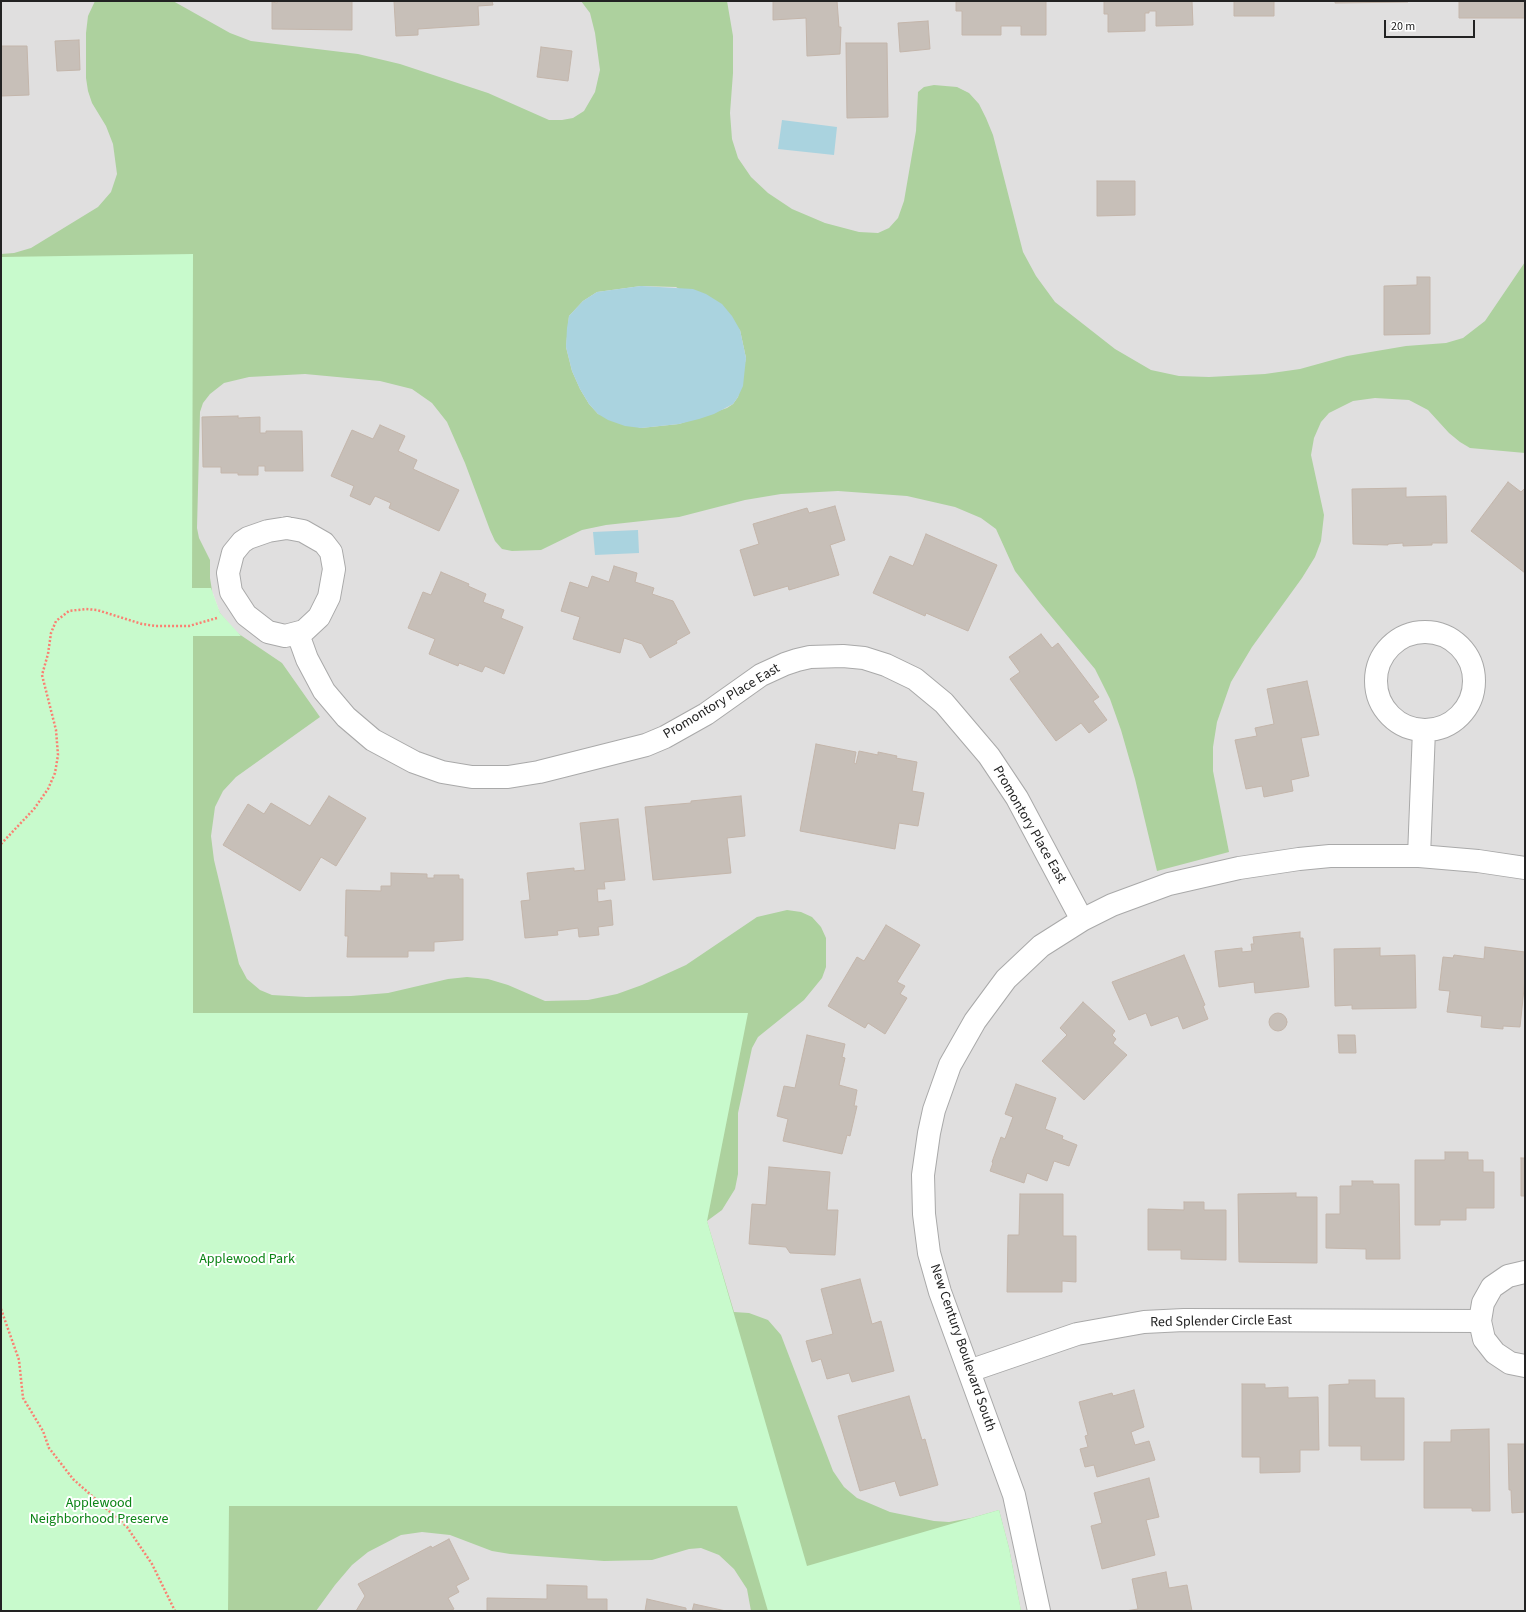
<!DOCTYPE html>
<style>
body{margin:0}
#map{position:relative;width:1526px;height:1612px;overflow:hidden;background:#f2efe9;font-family:"Source Sans 3",sans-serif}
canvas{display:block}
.frame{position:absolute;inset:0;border:2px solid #222;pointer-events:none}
.scale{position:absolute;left:1384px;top:20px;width:91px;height:18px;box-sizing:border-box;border:2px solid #222;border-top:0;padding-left:5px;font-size:12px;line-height:14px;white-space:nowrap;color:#222;-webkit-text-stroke:3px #fff;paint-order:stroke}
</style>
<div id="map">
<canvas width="1526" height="1612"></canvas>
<div class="frame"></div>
<div class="scale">20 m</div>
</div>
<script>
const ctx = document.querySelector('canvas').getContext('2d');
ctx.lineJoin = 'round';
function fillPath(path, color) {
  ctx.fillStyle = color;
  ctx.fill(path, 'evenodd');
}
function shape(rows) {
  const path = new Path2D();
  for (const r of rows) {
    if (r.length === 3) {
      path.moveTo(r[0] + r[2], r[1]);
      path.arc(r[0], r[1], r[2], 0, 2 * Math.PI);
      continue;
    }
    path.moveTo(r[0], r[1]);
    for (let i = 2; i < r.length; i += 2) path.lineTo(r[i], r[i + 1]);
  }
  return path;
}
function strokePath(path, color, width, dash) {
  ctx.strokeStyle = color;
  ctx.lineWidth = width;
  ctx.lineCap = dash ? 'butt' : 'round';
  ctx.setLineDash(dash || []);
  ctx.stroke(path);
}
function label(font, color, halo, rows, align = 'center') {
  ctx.font = font + ' "Source Sans 3",sans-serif';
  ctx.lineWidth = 4;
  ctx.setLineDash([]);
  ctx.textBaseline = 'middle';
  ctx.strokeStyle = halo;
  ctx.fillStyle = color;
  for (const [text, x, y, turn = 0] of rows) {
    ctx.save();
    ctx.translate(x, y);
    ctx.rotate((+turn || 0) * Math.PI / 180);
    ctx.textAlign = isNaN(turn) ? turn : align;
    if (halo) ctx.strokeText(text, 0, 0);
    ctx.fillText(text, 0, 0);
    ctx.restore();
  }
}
const residential = shape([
 [1,1,1525,1,1525,1611,1021,1611,1003,1525,807,1566,707,1221,193,1013,193,636,236,632,220,613,211,588,1,257],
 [228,1506,737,1506,768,1611,228,1611]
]);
const forest = shape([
 [95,1,173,1,230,33,251,41,358,54,400,64,488,93,549,120,562,120,573,118,584,111,595,92,600,70,595,33,590,13,581,1,727,1,733,36,733,73,730,113,732,139,738,158,751,177,768,193,792,209,825,223,859,232,878,233,889,228,898,218,904,201,916,131,918,92,924,87,934,85,957,87,969,93,979,104,986,118,993,135,1023,252,1036,276,1055,302,1115,349,1151,370,1179,376,1209,377,1265,374,1300,369,1347,356,1406,346,1446,343,1463,338,1485,321,1525,262,1525,453,1470,448,1460,442,1449,433,1428,410,1409,400,1375,398,1353,401,1329,413,1321,422,1314,438,1311,455,1324,515,1321,541,1315,557,1302,578,1252,647,1231,682,1217,722,1213,747,1213,771,1229,852,1157,871,1135,779,1121,730,1110,699,1095,669,1040,603,1015,571,996,529,981,518,955,507,907,496,838,491,781,494,745,500,679,517,606,525,582,530,541,550,512,551,502,549,495,541,490,530,465,463,447,422,432,403,412,389,380,381,305,374,249,377,224,383,210,394,203,403,200,412,197,528,199,538,210,560,210,578,213,597,220,613,236,632,282,663,320,717,236,777,223,791,215,807,211,836,214,860,239,964,247,979,260,990,272,995,306,997,351,996,388,993,448,979,467,977,488,979,508,985,545,1001,588,1000,617,994,642,985,686,965,757,917,787,910,801,912,812,917,821,927,826,938,826,967,822,978,804,1000,758,1037,752,1048,738,1113,738,1174,735,1189,722,1210,707,1221,734,1312,749,1313,768,1320,781,1335,833,1471,844,1487,857,1498,890,1512,934,1521,949,1522,971,1518,999,1510,1009,1548,1021,1611,751,1611,747,1589,734,1569,719,1555,701,1548,689,1549,652,1560,604,1561,510,1554,492,1551,450,1535,422,1532,401,1535,368,1552,352,1565,335,1585,316,1611,1,1611,1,254,14,253,31,248,98,207,111,192,117,174,113,144,106,126,92,103,88,91,86,78,86,33,88,16],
 [641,286,676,287,740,330,746,358,738,397,733,404,727,408,679,424,641,428,598,414,589,404,580,389,572,371,566,347,569,316,583,301,597,292]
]);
const park = shape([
 [193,254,192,588,211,588,220,613,241,636,193,636,193,1013,748,1013,707,1221,807,1566,999,1510,1009,1548,1021,1611,768,1611,737,1506,229,1506,228,1611,1,1611,1,257]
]);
const water = shape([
 [782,120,837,127,834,155,778,149],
 [641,286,693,289,706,294,722,304,732,316,740,330,746,358,743,386,738,397,733,404,714,414,699,419,679,424,641,428,625,426,608,420,598,414,589,404,580,389,572,371,566,347,567,328,569,316,583,301,597,292],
 [638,530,639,553,595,555,593,532]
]);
const building = shape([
 [277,1,352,1,352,30,272,29,272,2,277,3,277,1],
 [394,1,492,1,493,5,478,6,479,25,418,29,418,35,396,36,394,1],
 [773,1,837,1,839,27,841,27,840,54,807,56,806,18,773,20,773,1],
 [956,1,1046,1,1046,35,1021,35,1021,26,1001,26,1001,35,962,35,962,11,956,11,956,1],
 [1104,1,1192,1,1193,25,1156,26,1156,11,1149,11,1149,13,1145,13,1145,31,1108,32,1108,14,1104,14,1104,1],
 [1234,1,1274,1,1274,16,1234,16,1234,1],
 [1335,1,1408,1,1408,2,1335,3,1335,1],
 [1459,1,1525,1,1525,18,1459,18,1459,1],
 [928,21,930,49,900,52,898,23,928,21],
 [79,40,80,70,57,71,55,41,79,40],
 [846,43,887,43,888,117,847,118,846,43],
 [1,46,27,46,29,95,1,96,1,46],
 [541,47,572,51,568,81,537,77,541,47],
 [1097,181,1135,181,1135,215,1097,216,1097,181],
 [1417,277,1430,277,1430,334,1384,335,1384,286,1417,285,1417,277],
 [238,416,238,418,260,417,260,433,266,433,266,431,302,431,303,471,265,471,265,466,258,466,258,475,238,475,238,473,221,473,221,467,203,467,202,417,238,416],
 [380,425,405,436,398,451,417,460,413,469,459,490,439,531,389,508,391,503,375,496,370,505,350,496,354,486,331,476,352,430,373,439,380,425],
 [1508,482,1521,492,1524,489,1525,489,1525,573,1471,531,1508,482],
 [1406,488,1406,497,1446,496,1447,543,1432,543,1432,545,1403,546,1403,543,1388,544,1388,545,1353,544,1352,489,1406,488],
 [835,506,845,540,830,545,839,575,789,590,788,586,754,596,740,550,759,544,753,524,807,508,809,513,835,506],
 [926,534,997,565,968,631,926,613,925,616,873,593,890,556,913,566,926,534],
 [614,566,637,573,635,582,654,588,652,594,673,601,690,633,676,641,677,643,650,658,642,644,624,638,620,653,573,639,580,617,561,611,570,582,588,588,592,576,609,582,614,566],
 [441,572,469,584,468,586,486,594,483,602,504,610,501,618,523,627,504,674,485,666,482,672,459,663,458,666,429,654,435,639,408,628,423,592,431,595,441,572],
 [1041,634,1052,648,1058,643,1099,697,1093,701,1107,720,1089,733,1081,723,1056,741,1010,679,1020,672,1009,657,1041,634],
 [1307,681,1319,735,1301,738,1309,776,1291,780,1293,791,1264,797,1262,786,1246,789,1235,740,1257,736,1255,728,1274,724,1267,689,1307,681],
 [816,744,856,752,854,763,856,764,859,751,878,755,878,752,897,756,896,758,917,762,912,791,924,793,918,826,899,823,895,849,800,831,816,744],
 [329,796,366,818,336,866,321,857,300,891,223,845,248,804,264,814,271,803,310,826,329,796],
 [741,796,745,836,727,838,731,873,653,880,645,807,691,803,691,801,741,796],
 [618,819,625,880,604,882,605,889,597,889,598,902,611,900,613,925,598,927,599,935,579,937,578,928,557,931,558,935,525,938,521,901,530,900,527,873,574,868,574,871,585,870,580,823,618,819],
 [391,873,427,874,427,878,434,878,434,875,459,875,459,879,463,879,463,940,434,942,434,951,408,951,408,957,347,957,348,936,345,936,346,890,381,891,381,886,391,886,391,873],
 [886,925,920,945,897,982,905,986,900,994,907,998,885,1034,868,1023,865,1028,828,1006,857,957,864,961,886,925],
 [1300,932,1300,938,1303,938,1309,987,1255,993,1254,982,1219,987,1215,951,1242,948,1242,952,1252,951,1251,944,1254,944,1253,937,1300,932],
 [1485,947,1525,952,1525,979,1520,1027,1503,1026,1503,1029,1481,1027,1482,1016,1447,1012,1450,991,1439,990,1443,957,1453,958,1454,955,1484,959,1485,947],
 [1380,948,1380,956,1415,955,1416,1008,1352,1009,1352,1005,1335,1006,1334,949,1380,948],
 [1184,955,1205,1005,1203,1006,1208,1019,1183,1029,1178,1016,1151,1026,1146,1013,1129,1020,1112,982,1184,955],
 [1083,1002,1115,1031,1112,1035,1116,1039,1113,1043,1127,1055,1084,1100,1042,1061,1067,1035,1060,1028,1083,1002],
 [1278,1022,9],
 [807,1035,845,1044,842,1057,845,1058,839,1085,857,1090,854,1106,857,1106,850,1136,847,1135,842,1154,783,1141,788,1119,777,1116,784,1086,795,1088,807,1035],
 [1338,1035,1355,1035,1356,1053,1339,1053,1338,1035],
 [1016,1084,1056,1098,1045,1129,1063,1136,1062,1139,1077,1145,1069,1166,1054,1161,1047,1181,1027,1173,1024,1183,990,1171,993,1163,992,1162,1001,1137,1005,1139,1013,1117,1005,1114,1016,1084],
 [1445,1152,1468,1152,1468,1160,1483,1160,1483,1172,1494,1172,1494,1208,1466,1208,1466,1220,1440,1220,1440,1225,1415,1225,1415,1160,1445,1160,1445,1152],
 [1521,1158,1525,1158,1525,1196,1521,1196,1521,1158],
 [769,1167,830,1172,827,1210,838,1210,835,1255,790,1253,786,1247,749,1244,752,1204,766,1205,769,1167],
 [1352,1181,1373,1181,1373,1184,1399,1184,1400,1259,1366,1259,1366,1249,1326,1248,1326,1214,1340,1214,1340,1186,1352,1186,1352,1181],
 [1296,1193,1296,1197,1317,1197,1317,1263,1239,1262,1238,1194,1296,1193],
 [1020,1194,1063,1194,1063,1236,1076,1236,1076,1282,1062,1281,1062,1292,1007,1292,1008,1235,1019,1235,1020,1194],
 [1184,1202,1204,1202,1204,1210,1226,1210,1226,1260,1181,1259,1181,1250,1148,1250,1148,1209,1184,1210,1184,1202],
 [860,1279,872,1324,881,1321,894,1371,852,1382,849,1373,827,1379,821,1359,812,1362,806,1341,833,1334,821,1289,860,1279],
 [1349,1380,1375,1380,1375,1398,1404,1398,1404,1460,1361,1460,1361,1446,1329,1446,1329,1385,1349,1384,1349,1380],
 [1242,1384,1265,1384,1265,1388,1288,1387,1288,1398,1318,1397,1319,1450,1300,1450,1300,1472,1260,1473,1260,1457,1242,1457,1242,1384],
 [1134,1390,1144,1427,1131,1432,1135,1445,1149,1441,1155,1460,1097,1477,1094,1465,1085,1467,1080,1449,1088,1447,1085,1436,1088,1435,1079,1402,1112,1393,1113,1396,1134,1390],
 [909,1396,922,1440,925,1439,938,1485,900,1496,895,1481,860,1491,838,1416,909,1396],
 [1489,1429,1490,1511,1472,1511,1472,1508,1424,1508,1424,1442,1451,1442,1451,1430,1489,1429],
 [1508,1444,1525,1444,1525,1512,1512,1513,1511,1490,1509,1490,1508,1444],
 [1149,1478,1159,1517,1146,1520,1155,1555,1102,1569,1091,1526,1102,1523,1094,1493,1149,1478],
 [449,1539,469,1579,456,1586,459,1592,448,1598,454,1609,450,1611,356,1611,365,1596,358,1584,431,1546,432,1548,449,1539],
 [1166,1572,1169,1588,1187,1585,1192,1611,1125,1611,1138,1609,1132,1579,1166,1572],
 [547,1585,587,1586,587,1599,607,1599,607,1611,487,1611,487,1598,547,1599,547,1585],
 [647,1599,686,1608,686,1611,645,1611,647,1599],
 [694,1604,726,1611,692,1611,694,1604]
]);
const path = shape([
 [1,844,34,809,48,789,55,773,58,755,56,730,42,675,48,654,51,633,56,621,69,611,86,609,97,610,142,624,156,626,189,626,217,618],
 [1,1309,19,1360,23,1398,43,1431,49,1448,73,1479,127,1527,152,1564,175,1611]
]);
const minor = shape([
 [287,528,303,531,324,543,331,552,334,569,329,597,319,617,304,631,285,636,268,632,246,615,231,592,228,573,233,553,242,542,248,538,268,531,287,528],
 [1425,681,49],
 [298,634,307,659,324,691,346,717,373,740,414,762,442,772,472,777,508,777,539,772,646,745,665,737,706,714,761,675,785,664,797,660,810,657,843,656,864,658,886,665,915,679,944,703,989,756,1017,798,1082,920],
 [1419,856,1424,730],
 [1525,1272,1508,1276,1492,1287,1483,1303,1480,1321,1484,1339,1495,1353,1510,1363,1525,1366],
 [969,1371,1077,1334,1144,1322,1184,1320,1480,1321],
 [1039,1611,1014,1495,940,1292,929,1253,924,1214,923,1175,929,1133,934,1110,950,1065,975,1021,1006,979,1041,946,1082,920,1112,905,1169,884,1239,868,1299,859,1330,856,1419,856,1478,861,1525,868]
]);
const streetNames = [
 ["Promontory Place East",722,702,-31],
 ["Promontory Place East",1029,825,60],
 ["Red Splender Circle East",1221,1322,-1],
 ["New Century Boulevard South",962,1348,71]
];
const parkNames = [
 ["Applewood Park",247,1260],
 ["Applewood",99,1504],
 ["Neighborhood Preserve",99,1520]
];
fillPath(residential, '#e0dfdf');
fillPath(forest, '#add19e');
fillPath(park, '#c8facc');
fillPath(water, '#aad3df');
fillPath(building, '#c7bfb8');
strokePath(building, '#c4b6ab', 1);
strokePath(minor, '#a9a9a9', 24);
strokePath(path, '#fa8072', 2.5, [2, 2]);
strokePath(minor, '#fff', 22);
label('14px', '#222', '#fff', streetNames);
label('14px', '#0c8416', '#fff', parkNames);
</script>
